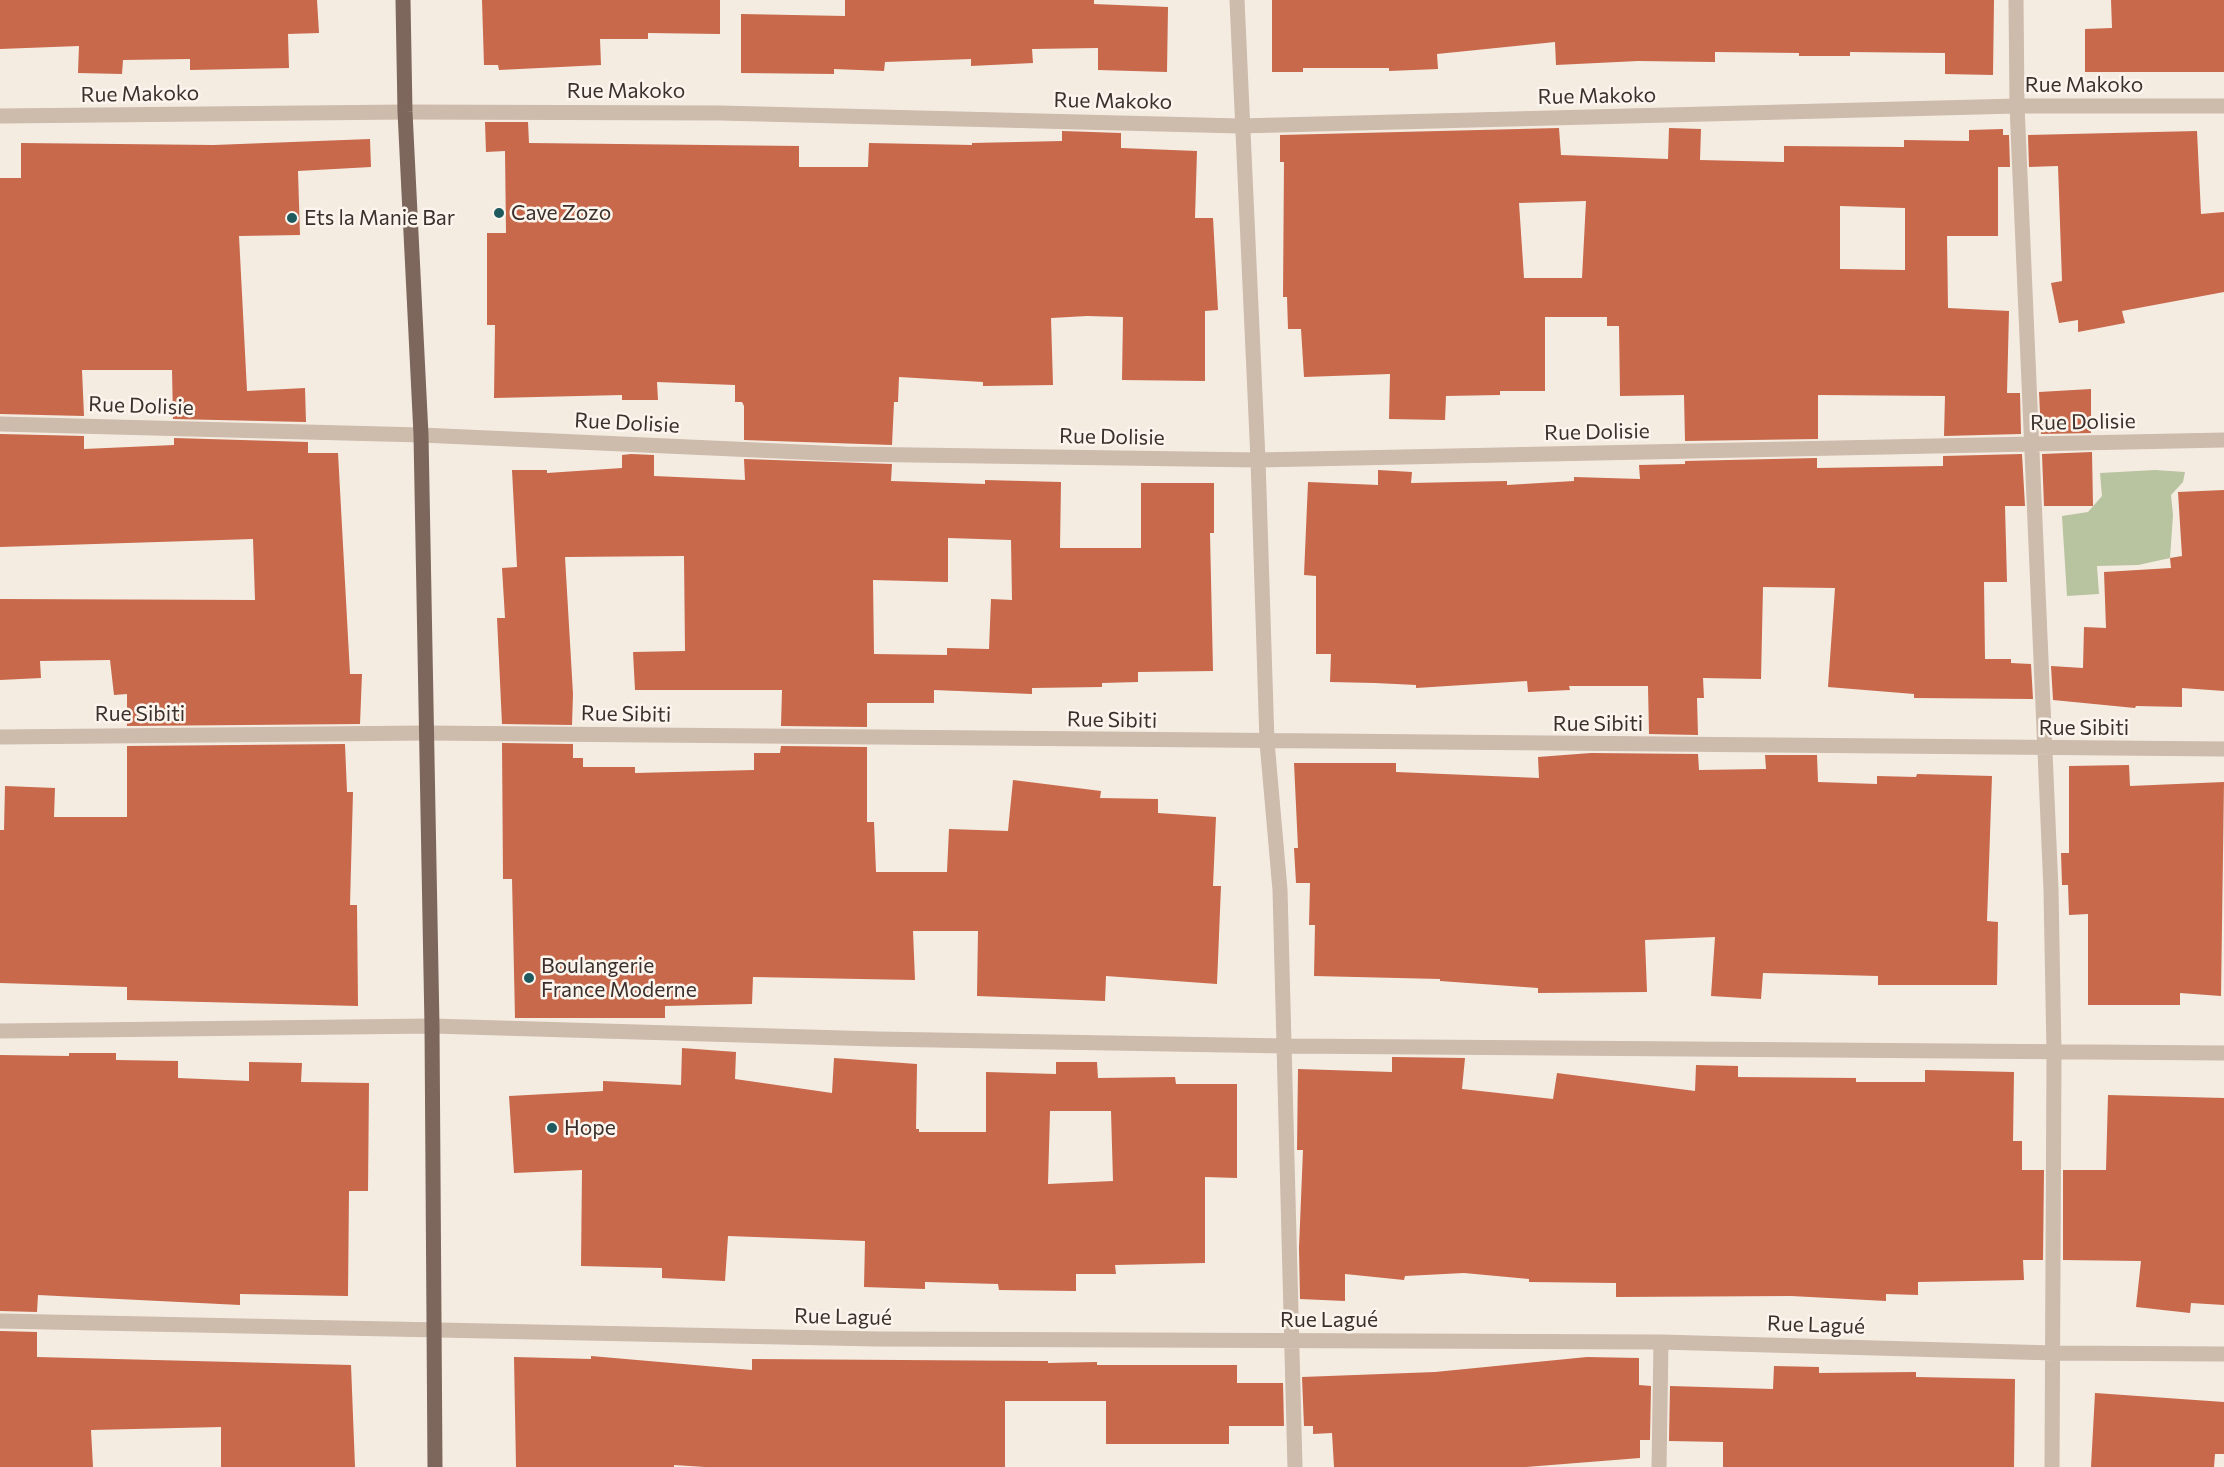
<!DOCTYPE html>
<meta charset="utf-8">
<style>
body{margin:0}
canvas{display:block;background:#f4ebe1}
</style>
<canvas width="2224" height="1467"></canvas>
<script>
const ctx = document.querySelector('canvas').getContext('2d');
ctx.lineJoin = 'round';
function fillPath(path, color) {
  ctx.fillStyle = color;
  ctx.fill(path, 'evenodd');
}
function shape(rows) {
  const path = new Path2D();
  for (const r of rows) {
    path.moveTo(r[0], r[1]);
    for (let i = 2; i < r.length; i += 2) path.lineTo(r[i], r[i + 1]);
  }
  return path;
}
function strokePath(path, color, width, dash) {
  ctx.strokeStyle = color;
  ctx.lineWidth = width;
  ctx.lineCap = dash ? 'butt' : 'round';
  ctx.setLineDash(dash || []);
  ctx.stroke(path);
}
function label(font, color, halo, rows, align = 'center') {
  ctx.font = font + ' Commissioner,sans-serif';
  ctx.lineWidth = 5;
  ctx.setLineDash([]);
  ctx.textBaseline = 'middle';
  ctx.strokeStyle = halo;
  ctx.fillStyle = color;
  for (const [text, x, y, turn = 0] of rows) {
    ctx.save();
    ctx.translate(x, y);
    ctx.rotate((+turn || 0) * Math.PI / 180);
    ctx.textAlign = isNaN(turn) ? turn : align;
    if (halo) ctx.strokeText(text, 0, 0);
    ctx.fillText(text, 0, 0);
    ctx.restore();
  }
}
const green = shape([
 [2155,470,2185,472,2183,482,2171,495,2173,515,2170,558,2138,565,2097,566,2099,594,2067,596,2062,516,2088,512,2102,496,2100,473]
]);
const building = shape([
 [0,0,317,0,319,33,288,34,289,68,190,70,190,59,123,60,122,74,78,73,79,46,0,49],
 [482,0,720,0,720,34,648,33,648,39,600,39,601,65,499,70,498,65,484,65],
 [845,0,1094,0,1094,4,1168,7,1167,72,1098,70,1098,48,1032,49,1033,63,971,66,971,59,885,62,884,71,834,69,834,74,741,73,741,14,845,16],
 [1272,0,1994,0,1993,75,1945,74,1945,53,1850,52,1850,56,1799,56,1799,53,1715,52,1715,62,1638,61,1556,65,1555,42,1437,54,1438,69,1389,71,1389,68,1303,68,1303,72,1272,72],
 [2111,0,2224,0,2224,72,2085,72,2085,29,2112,28],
 [485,122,528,122,529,143,799,146,799,167,868,167,869,143,972,145,972,143,1062,141,1062,131,1121,133,1121,148,1197,151,1195,218,1213,218,1218,310,1205,311,1205,381,1122,380,1123,317,1087,316,1051,318,1053,385,983,386,983,382,899,377,898,402,894,402,892,445,744,440,744,406,742,402,735,402,735,385,657,382,658,400,622,400,622,395,494,398,495,325,487,325,487,233,506,233,505,151,486,152],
 [1559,128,1561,155,1668,159,1669,128,1701,129,1700,160,1784,162,1784,146,1904,147,1904,140,1969,141,1969,130,2003,129,2003,135,2009,135,2010,167,1998,167,1998,236,1947,236,1948,308,2009,311,2007,393,2020,393,2021,434,1944,436,1945,396,1818,395,1818,439,1685,441,1684,395,1620,396,1619,326,1607,326,1607,317,1545,317,1545,391,1500,391,1500,395,1446,396,1445,420,1389,419,1390,374,1304,377,1301,329,1288,329,1287,297,1283,297,1284,162,1280,162,1280,135],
 [1586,201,1582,278,1524,278,1519,203],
 [1840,206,1905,208,1905,270,1840,269],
 [2197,131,2201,214,2224,212,2224,292,2122,311,2125,323,2078,332,2078,320,2059,323,2051,283,2062,281,2058,166,2029,167,2028,135],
 [370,139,371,167,298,171,300,235,239,236,247,391,305,388,306,422,173,419,172,370,82,370,84,416,0,414,0,178,21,178,21,143,214,145],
 [2091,389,2091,433,2041,434,2039,392],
 [0,434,84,436,84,449,174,445,174,438,308,442,308,453,338,453,350,674,362,674,360,724,127,726,127,694,114,695,110,660,40,661,41,678,0,680,0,599,255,600,253,539,0,547],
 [2092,452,2093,506,2044,506,2042,454],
 [631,454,654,455,654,476,745,480,744,459,892,464,891,481,985,484,985,480,1061,482,1060,548,1141,548,1141,483,1214,483,1214,533,1210,533,1213,671,1138,672,1138,682,1102,683,1102,687,1032,688,1032,694,934,690,934,703,867,703,867,727,781,726,782,690,635,690,633,652,685,651,684,556,565,557,573,694,572,725,502,724,497,618,505,618,502,568,517,567,512,470,547,470,547,473,622,468,622,455],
 [948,538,1011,540,1012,600,991,599,989,649,947,648,947,655,874,654,873,580,948,582],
 [2022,454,2025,506,2005,506,2007,582,1984,582,1985,659,2011,659,2011,663,2031,664,2033,699,1914,698,1914,694,1828,687,1835,588,1763,587,1761,679,1703,678,1704,698,1697,698,1698,735,1649,734,1648,686,1569,686,1570,690,1528,692,1527,681,1416,688,1416,685,1375,683,1330,682,1331,654,1316,654,1316,576,1304,575,1308,482,1378,485,1378,470,1412,472,1411,483,1507,481,1507,485,1574,481,1574,477,1640,479,1639,465,1685,464,1685,461,1817,458,1817,468,1943,466,1943,456],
 [2224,490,2224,691,2182,688,2182,707,2136,706,2135,708,2053,700,2051,666,2083,668,2084,627,2106,628,2104,572,2171,568,2170,558,2182,556,2178,492],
 [502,743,573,744,573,758,583,758,583,767,635,767,635,773,754,770,754,753,780,753,781,746,867,747,867,822,874,822,876,872,947,872,949,829,1008,831,1013,780,1101,791,1100,798,1158,799,1158,813,1216,817,1213,886,1221,886,1217,984,1106,976,1105,1001,977,996,978,931,913,931,915,980,753,977,752,1004,665,1006,665,1018,515,1018,512,879,503,879],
 [345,744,347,792,353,792,350,905,357,905,358,1006,127,1000,127,987,0,983,0,830,4,830,5,786,55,788,54,817,127,817,127,746],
 [1591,753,1698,754,1699,770,1766,769,1765,755,1817,755,1818,782,1877,784,1877,776,1916,777,1917,774,1992,776,1987,921,1998,922,1997,985,1878,985,1878,976,1763,973,1761,999,1711,996,1715,937,1645,940,1647,992,1538,993,1538,988,1440,981,1440,979,1314,976,1315,925,1309,925,1310,883,1296,883,1294,848,1298,848,1294,763,1396,763,1396,772,1539,778,1538,757],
 [2129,765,2130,786,2224,782,2221,996,2180,993,2180,1005,2088,1005,2088,914,2069,915,2068,885,2062,885,2061,853,2069,853,2069,766],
 [682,1048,736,1052,735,1079,832,1093,834,1058,917,1064,916,1129,919,1129,919,1132,986,1132,986,1072,1056,1074,1056,1062,1097,1062,1098,1078,1175,1077,1176,1084,1237,1084,1237,1178,1205,1177,1205,1263,1115,1265,1116,1274,1076,1274,1076,1291,999,1290,998,1284,925,1282,925,1289,864,1287,865,1241,728,1236,725,1281,662,1278,662,1268,581,1266,582,1170,514,1173,509,1096,603,1091,603,1081,681,1085],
 [1050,1111,1111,1111,1113,1181,1048,1184],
 [69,1053,116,1053,116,1060,178,1061,178,1078,249,1081,249,1062,302,1063,301,1082,369,1083,368,1191,349,1191,348,1296,240,1294,240,1305,38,1295,37,1312,0,1311,0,1055,69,1056],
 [1392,1057,1465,1058,1462,1089,1553,1099,1557,1073,1695,1091,1696,1065,1738,1066,1738,1077,1856,1078,1856,1082,1925,1082,1925,1070,2014,1072,2013,1141,2022,1141,2022,1170,2044,1170,2043,1260,2023,1260,2024,1280,1918,1282,1918,1295,1886,1294,1886,1301,1791,1296,1616,1297,1616,1283,1529,1282,1529,1279,1464,1273,1405,1276,1404,1280,1345,1274,1345,1301,1300,1299,1299,1248,1303,1150,1297,1150,1298,1069,1392,1072],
 [2108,1095,2224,1098,2224,1305,2191,1303,2190,1313,2136,1307,2141,1261,2063,1260,2063,1170,2106,1170],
 [0,1331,37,1332,37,1357,351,1365,355,1467,221,1467,221,1427,91,1430,93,1467,0,1467],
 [591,1356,752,1370,752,1359,1048,1361,1048,1363,1097,1362,1097,1365,1237,1365,1237,1383,1283,1383,1284,1426,1229,1426,1229,1444,1106,1444,1106,1401,1005,1401,1005,1467,705,1467,674,1465,674,1467,516,1467,514,1357,591,1359],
 [1587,1357,1639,1358,1639,1385,1651,1386,1650,1440,1640,1440,1640,1458,1526,1467,1334,1467,1332,1433,1313,1434,1313,1426,1304,1426,1302,1377,1435,1372],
 [1774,1366,1819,1367,1819,1373,1916,1372,1916,1377,2015,1379,2014,1467,1723,1467,1723,1442,1669,1441,1670,1386,1773,1389],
 [2095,1393,2224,1402,2224,1454,2215,1454,2214,1467,2091,1467]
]);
const minor = shape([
 [1237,0,1258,460,1267,742,1280,890,1295,1467],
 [2016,0,2017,106,2051,890,2054,1053,2052,1467],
 [0,116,405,112,720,113,1240,126,2017,106,2224,106],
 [0,424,421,435,845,454,1258,460,2224,440],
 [0,737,426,733,2224,749],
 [0,1031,432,1026,877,1039,1286,1046,2224,1053],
 [0,1321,878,1339,1661,1342,2054,1353,2224,1354],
 [1659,1467,1661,1342]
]);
const major = shape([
 [403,0,405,112,421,435,432,1026,435,1467]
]);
const markers = [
 [499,213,6,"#1f5a5e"],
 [292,218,6,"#1f5a5e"],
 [529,978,6,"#1f5a5e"],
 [552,1128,6,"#1f5a5e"]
];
const streetNames = [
 ["Rue Makoko",2084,85],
 ["Rue Makoko",626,91],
 ["Rue Makoko",140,94,-1],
 ["Rue Makoko",1597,96,-1],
 ["Rue Makoko",1113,101,1],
 ["Rue Dolisie",141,406,2],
 ["Rue Dolisie",2083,422,-1],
 ["Rue Dolisie",627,423,3],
 ["Rue Dolisie",1597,432,-1],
 ["Rue Dolisie",1112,437,1],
 ["Rue Sibiti",140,714],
 ["Rue Sibiti",626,714,1],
 ["Rue Sibiti",1112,720,1],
 ["Rue Sibiti",1598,724],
 ["Rue Sibiti",2084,728],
 ["Rue Lagué",843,1317,1],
 ["Rue Lagué",1329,1320],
 ["Rue Lagué",1816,1325,2]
];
const poiNames = [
 ["Cave Zozo",511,213],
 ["Ets la Manie Bar",304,218],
 ["Boulangerie",541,966],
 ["France Moderne",541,990],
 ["Hope",564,1128]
];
fillPath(green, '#b8c4a0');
fillPath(building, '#c8694b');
strokePath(minor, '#cdbbac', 15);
strokePath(major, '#7d675c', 15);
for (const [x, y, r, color] of markers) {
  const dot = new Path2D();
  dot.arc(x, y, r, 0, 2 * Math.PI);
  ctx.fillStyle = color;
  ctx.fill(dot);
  strokePath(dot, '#fbf5ee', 2);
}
label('21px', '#3b302b', '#fbf5ee', streetNames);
label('21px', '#3b302b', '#fbf5ee', poiNames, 'left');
</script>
